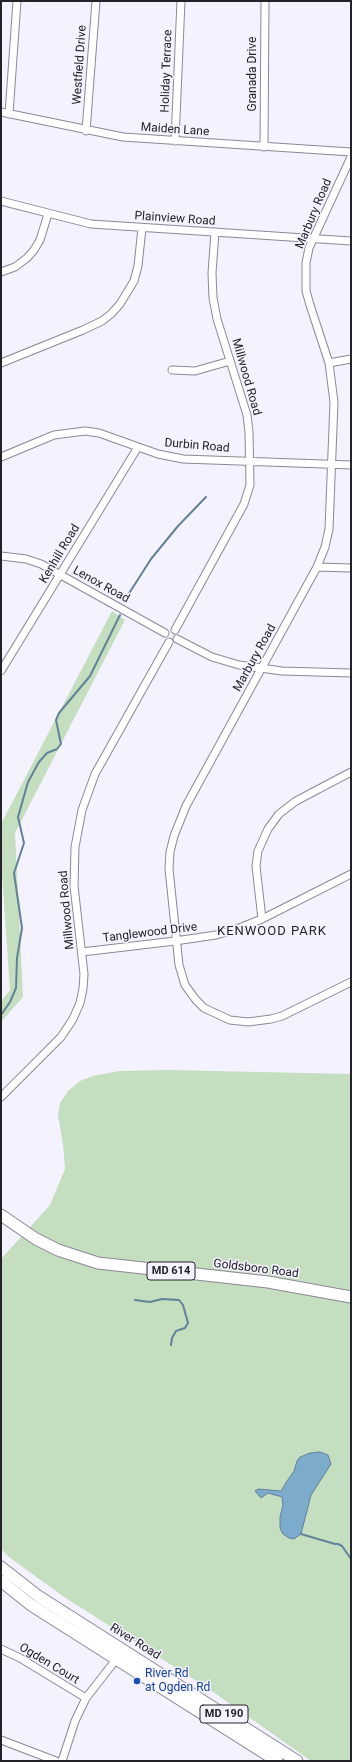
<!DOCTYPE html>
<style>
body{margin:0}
#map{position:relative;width:352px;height:1762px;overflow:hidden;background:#f5f2ff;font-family:Roboto,sans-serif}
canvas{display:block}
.frame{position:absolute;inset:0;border:2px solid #232228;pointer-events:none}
</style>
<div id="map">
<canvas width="352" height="1762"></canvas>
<div class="frame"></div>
</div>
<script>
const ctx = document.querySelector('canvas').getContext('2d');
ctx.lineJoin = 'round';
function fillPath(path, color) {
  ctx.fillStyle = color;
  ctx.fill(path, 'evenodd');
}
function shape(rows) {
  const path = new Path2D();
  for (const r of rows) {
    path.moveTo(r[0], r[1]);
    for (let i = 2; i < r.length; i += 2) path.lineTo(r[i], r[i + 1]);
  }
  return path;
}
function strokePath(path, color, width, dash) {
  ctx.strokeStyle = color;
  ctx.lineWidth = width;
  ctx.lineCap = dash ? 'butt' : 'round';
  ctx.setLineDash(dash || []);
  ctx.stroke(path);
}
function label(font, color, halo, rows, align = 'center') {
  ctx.font = font + ' Roboto,sans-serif';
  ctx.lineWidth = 3;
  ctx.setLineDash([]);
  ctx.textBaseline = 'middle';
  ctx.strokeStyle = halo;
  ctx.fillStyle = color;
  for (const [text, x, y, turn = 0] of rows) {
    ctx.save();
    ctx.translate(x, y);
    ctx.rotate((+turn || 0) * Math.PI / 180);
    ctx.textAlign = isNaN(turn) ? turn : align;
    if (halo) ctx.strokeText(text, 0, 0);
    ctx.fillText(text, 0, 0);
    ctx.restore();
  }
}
const green = shape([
 [112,611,125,620,15,833,23,997,1,1022,1,1001,10,990,1,861,1,824],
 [169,1070,351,1074,351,1761,311,1761,206,1687,64,1597,9,1557,1,1549,1,1259,50,1205,65,1169,63,1144,58,1116,60,1103,68,1091,80,1081,93,1076,119,1071]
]);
const water = shape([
 [320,1452,328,1455,331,1464,311,1495,301,1534,294,1539,289,1538,283,1534,280,1528,280,1517,283,1505,282,1497,268,1493,261,1498,255,1491,258,1489,281,1491,287,1481,294,1471,297,1461,300,1457,310,1453,320,1452]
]);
const stream = shape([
 [126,603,128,595,151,559,178,526,206,497],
 [1,1015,10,1002,16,988,17,958,22,928,14,873,24,843,18,817,28,782,39,762,47,753,57,749,61,744,56,720,59,713,90,676,120,615],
 [135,1300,150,1302,162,1299,179,1300,183,1305,188,1323,185,1328,176,1331,172,1338,171,1345],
 [301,1534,335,1544,338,1544,342,1546,351,1559]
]);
const street = shape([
 [1,112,123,137,351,152],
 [9,114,17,1],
 [86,131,96,1],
 [175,141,181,1],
 [264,147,265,1],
 [351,157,309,248,306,263,306,291,310,305,329,363,334,402,329,529,325,547,317,567,186,806,174,836,170,852,169,869,179,965,185,985,196,1000,204,1008,230,1020,248,1022,271,1019,282,1016,351,982],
 [1,201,91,224,351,241],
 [1,272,15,267,27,258,34,250,40,240,48,214],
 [1,363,83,330,102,321,111,314,120,304,134,281,138,266,142,228],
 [329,363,351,359],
 [172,370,195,371,230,361],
 [1,457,54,435,85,431,99,433,158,454,183,459,351,465],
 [1,556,26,559,41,564,165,633],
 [317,567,351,568],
 [175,630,244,504,250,485,249,432,247,415,217,319,213,298,212,273,215,232],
 [177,639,212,657,239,665,282,671,351,673],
 [1,671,138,447],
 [262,919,256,866,258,851,268,829,279,814,296,801,351,772],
 [82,952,175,941,216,935,234,930,262,919,351,874],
 [1,1097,61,1037,73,1019,80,1003,83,989,84,974,74,886,75,847,82,810,95,774,169,642],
 [1,1649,20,1658,86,1698],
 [1,1740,56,1761],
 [62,1761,75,1721,86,1698,118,1657]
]);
const primary = shape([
 [1,1215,36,1239,58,1250,98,1263,268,1282,351,1297],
 [1,1567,38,1596,297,1761],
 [1,1581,31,1605,277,1761]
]);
const markers = [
 [137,1681,4,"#1a4fb4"]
];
const shields = [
 [171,1271,48],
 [224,1714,48]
];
const shieldNames = [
 ["MD 614",171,1271],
 ["MD 190",224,1714]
];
const streetNames = [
 ["Westfield Drive",80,65,-86],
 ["Holiday Terrace",167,71,-88],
 ["Granada Drive",253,74,-90],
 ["Maiden Lane",175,130,4],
 ["Marbury Road",314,214,-67],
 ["Plainview Road",175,219,4],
 ["Millwood Road",246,377,74],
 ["Durbin Road",197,446,5],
 ["Kenhill Road",60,554,-59],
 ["Lenox Road",101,585,29],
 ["Marbury Road",255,658,-61],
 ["Millwood Road",67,910,-95],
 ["Tanglewood Drive",150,933,-7],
 ["Goldsboro Road",256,1269,7],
 ["River Road",135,1642,32],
 ["Ogden Court",49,1664,31]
];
const transitNames = [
 ["River Rd",145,1674],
 ["at Ogden Rd",145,1688]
];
const neighbourhoodNames = [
 ["KENWOOD PARK",272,932]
];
fillPath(green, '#c5debf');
fillPath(water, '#7dabcb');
strokePath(water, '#62829a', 1);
strokePath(stream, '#62829a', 2);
strokePath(street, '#8b8896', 9);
strokePath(primary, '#8b8896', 13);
strokePath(street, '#fff', 7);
strokePath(primary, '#fff', 11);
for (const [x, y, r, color] of markers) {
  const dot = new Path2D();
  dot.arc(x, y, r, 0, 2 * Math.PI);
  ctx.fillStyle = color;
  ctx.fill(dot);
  strokePath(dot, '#f5f2ff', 1.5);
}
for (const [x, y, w] of shields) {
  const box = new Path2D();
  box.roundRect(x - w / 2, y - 9, w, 18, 3);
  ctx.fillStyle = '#f5f2ff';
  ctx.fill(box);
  strokePath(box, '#232228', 1);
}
label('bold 11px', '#232228', null, shieldNames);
label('12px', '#232228', '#f5f2ff', streetNames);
label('12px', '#164399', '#f5f2ff', transitNames, 'left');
ctx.letterSpacing = '1px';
label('13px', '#232228', '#f5f2ff', neighbourhoodNames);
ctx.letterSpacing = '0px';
</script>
